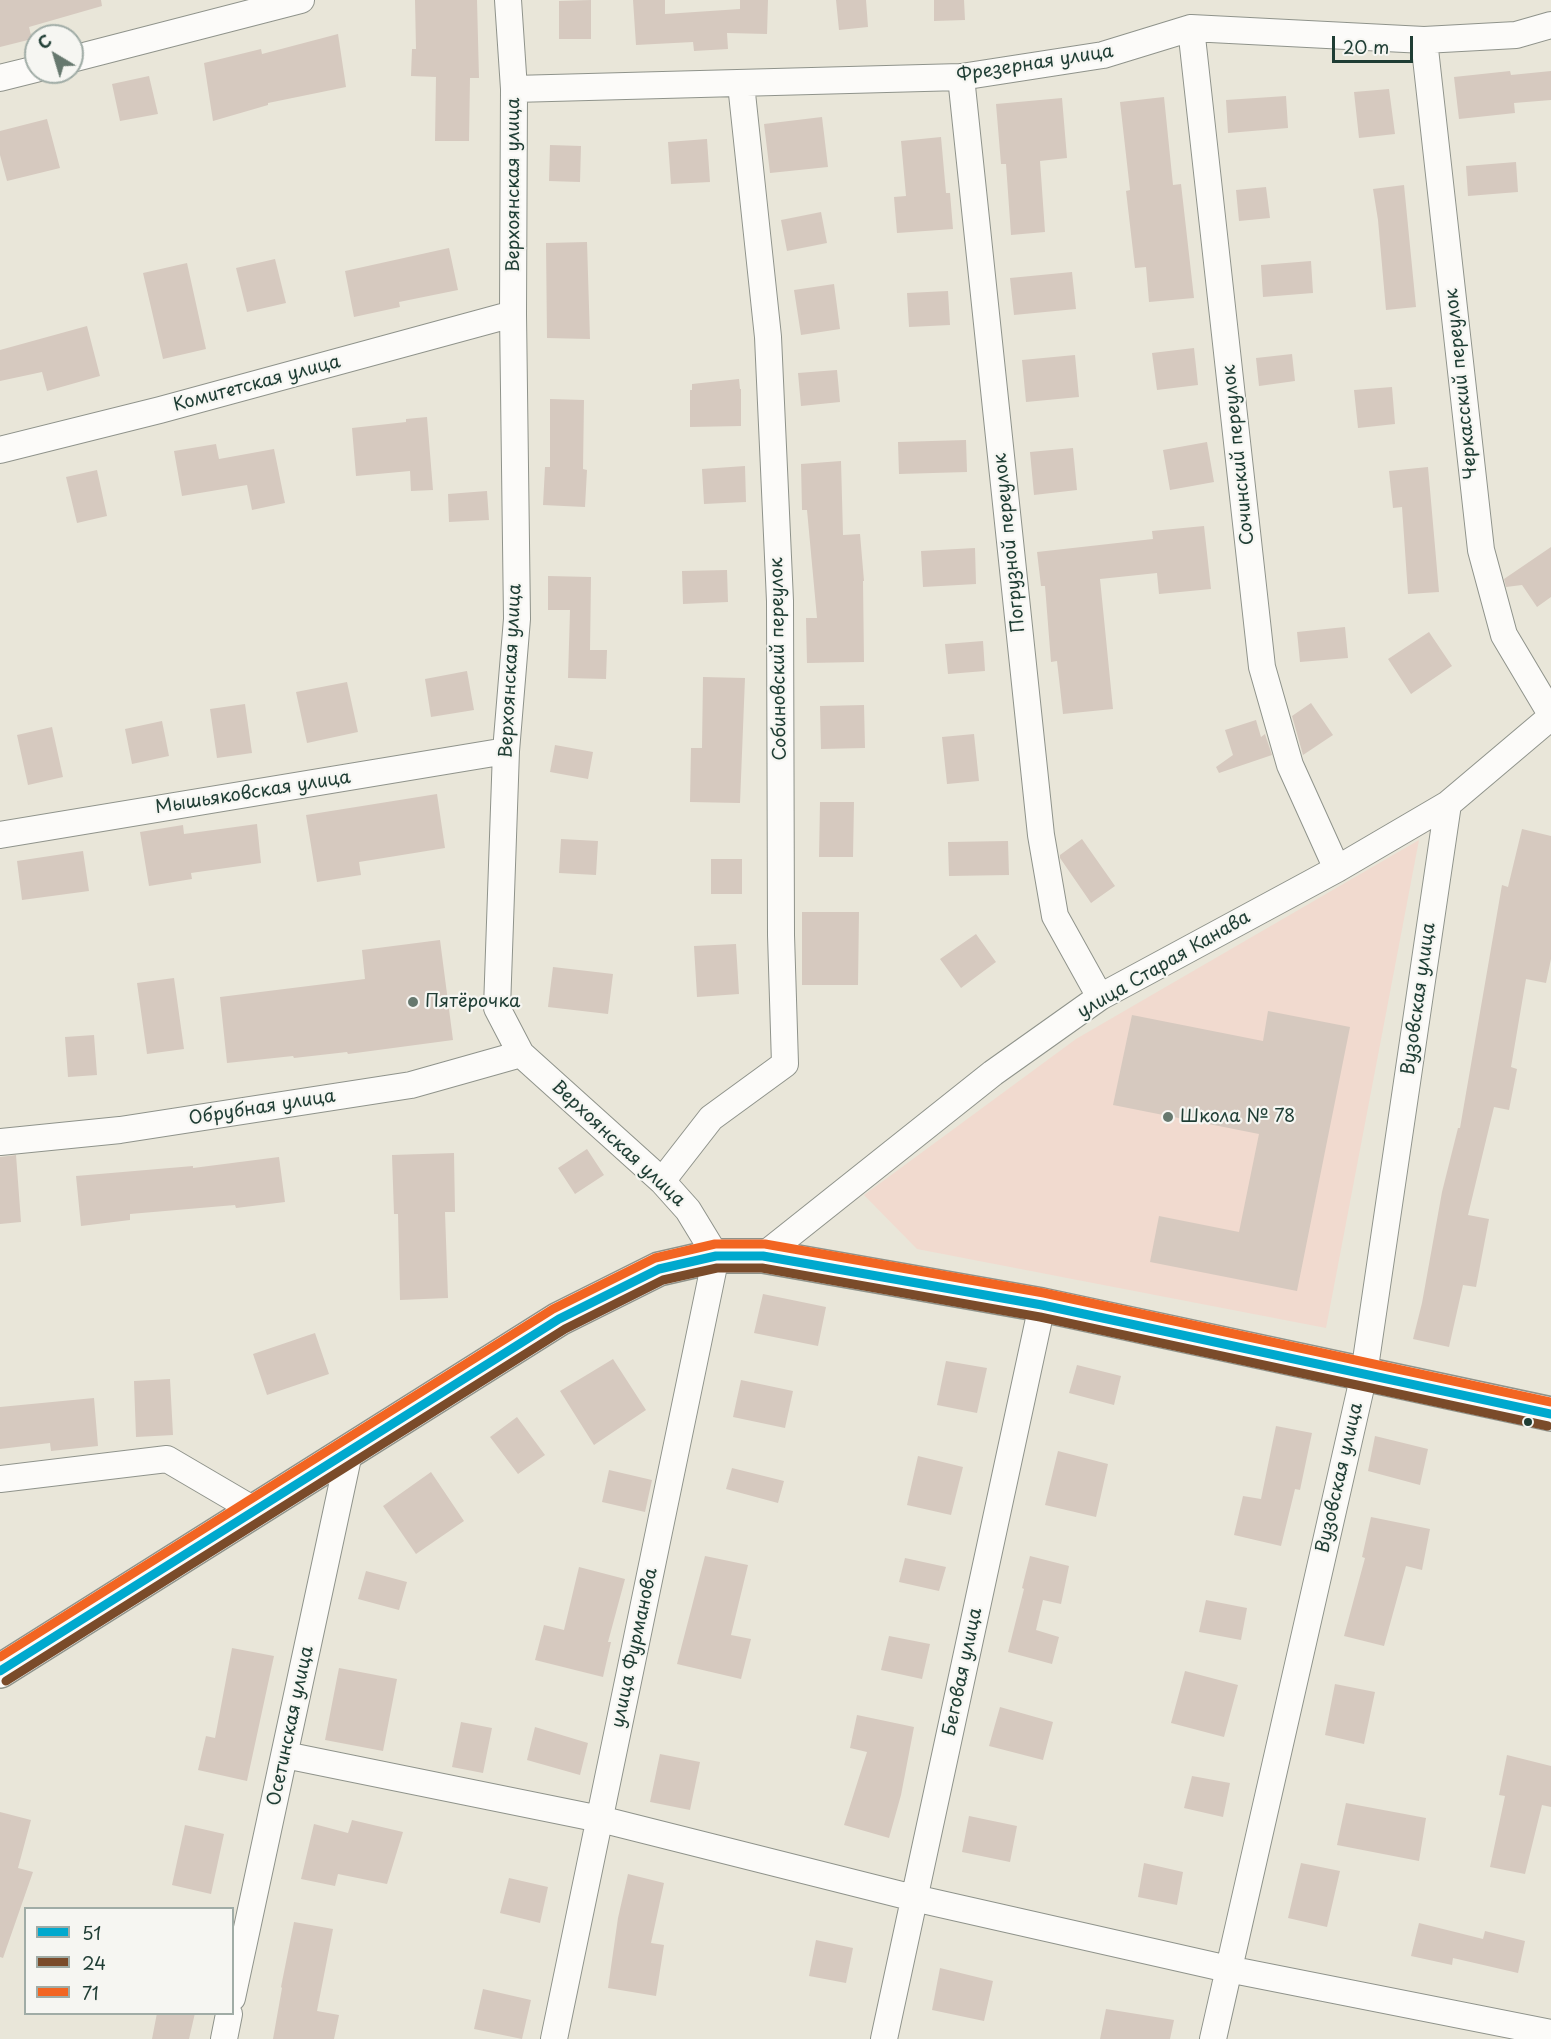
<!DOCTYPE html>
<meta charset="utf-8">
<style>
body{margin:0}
#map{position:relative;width:1551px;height:2039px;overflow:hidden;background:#e9e6d9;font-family:"Playpen Sans",sans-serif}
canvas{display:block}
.legend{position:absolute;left:24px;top:1907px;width:210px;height:108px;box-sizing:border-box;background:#f6f6f2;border:2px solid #a0aca6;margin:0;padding:8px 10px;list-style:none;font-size:18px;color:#1f3d34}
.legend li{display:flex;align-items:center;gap:12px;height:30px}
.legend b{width:30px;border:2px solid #a0aca6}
.north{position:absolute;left:24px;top:24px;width:60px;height:60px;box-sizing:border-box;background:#f6f6f2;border:2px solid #a0aca6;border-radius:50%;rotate:322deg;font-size:16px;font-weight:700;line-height:24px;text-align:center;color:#1f3d34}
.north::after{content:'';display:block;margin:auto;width:21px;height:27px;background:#66786e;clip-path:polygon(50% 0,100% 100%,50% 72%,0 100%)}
.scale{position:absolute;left:1332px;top:36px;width:81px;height:27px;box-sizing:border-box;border:3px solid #1f3d34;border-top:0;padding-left:8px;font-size:18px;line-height:21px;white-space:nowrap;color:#1f3d34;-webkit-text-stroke:4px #f6f6f2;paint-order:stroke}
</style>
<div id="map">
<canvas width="1551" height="2039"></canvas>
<ul class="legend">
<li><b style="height:8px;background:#00a9ce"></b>51</li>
<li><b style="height:8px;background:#7a4b2a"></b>24</li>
<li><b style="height:8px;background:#f26522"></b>71</li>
</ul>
<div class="north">С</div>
<div class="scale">20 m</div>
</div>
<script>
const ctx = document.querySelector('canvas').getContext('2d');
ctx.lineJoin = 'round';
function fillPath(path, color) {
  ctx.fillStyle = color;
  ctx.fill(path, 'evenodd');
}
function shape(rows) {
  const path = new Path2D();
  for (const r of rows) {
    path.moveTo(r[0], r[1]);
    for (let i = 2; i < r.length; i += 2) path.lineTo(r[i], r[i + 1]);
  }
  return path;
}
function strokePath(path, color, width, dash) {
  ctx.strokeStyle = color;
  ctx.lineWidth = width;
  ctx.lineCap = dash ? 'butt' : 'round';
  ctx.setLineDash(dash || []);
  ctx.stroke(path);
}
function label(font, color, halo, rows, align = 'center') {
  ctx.font = font + ' "Playpen Sans",sans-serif';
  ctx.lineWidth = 4.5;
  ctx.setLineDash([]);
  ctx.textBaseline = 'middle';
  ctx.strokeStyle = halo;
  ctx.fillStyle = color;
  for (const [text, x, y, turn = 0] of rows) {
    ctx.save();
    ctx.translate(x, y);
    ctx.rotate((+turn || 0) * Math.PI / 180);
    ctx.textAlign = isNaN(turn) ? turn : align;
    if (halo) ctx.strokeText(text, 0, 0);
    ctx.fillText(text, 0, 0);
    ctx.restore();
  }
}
const built = shape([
 [1419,840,1326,1328,917,1249,864,1195,1076,1039]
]);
const building = shape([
 [0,0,101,0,102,6,29,27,32,39,0,47],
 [415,0,477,0,479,78,470,78,469,141,435,141,436,77,411,76,412,49,416,49],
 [591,0,591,39,559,39,559,1],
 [633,0,665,0,665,14,740,9,740,0,768,0,767,34,727,33,728,49,694,51,693,42,636,45],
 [836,0,866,0,868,27,839,30],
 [934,0,964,0,965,20,934,21],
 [338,34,346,87,268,103,268,105,213,121,204,63,261,49,262,54],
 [1510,71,1511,75,1551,71,1551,100,1514,103,1515,113,1459,119,1454,77],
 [149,76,158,114,120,121,112,84],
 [1389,89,1395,134,1359,138,1354,92],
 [1286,96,1288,128,1228,133,1226,100],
 [1164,97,1173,185,1181,184,1194,298,1149,302,1146,267,1135,268,1126,191,1130,190,1120,102],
 [1062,98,1067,158,1040,161,1045,232,1011,235,1006,164,1001,164,996,104],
 [822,117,828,167,770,173,764,124],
 [47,119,60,168,7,181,0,155,0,131],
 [941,137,946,193,950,193,953,229,897,233,894,197,906,196,901,141],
 [707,139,710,182,671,184,668,142],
 [550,145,581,146,580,182,549,181],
 [1516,162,1518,192,1468,196,1466,166],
 [1404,185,1416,307,1386,310,1378,220,1373,189],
 [1266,187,1270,218,1239,221,1236,190],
 [821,212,827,243,787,251,781,220],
 [587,242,590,339,547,338,546,243],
 [449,248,458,290,399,302,400,307,354,317,345,271],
 [275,259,286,303,247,312,236,268],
 [1311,261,1313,293,1263,297,1261,265],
 [187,263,206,349,163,359,143,273],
 [1072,272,1076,309,1014,315,1010,278],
 [834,284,840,329,801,335,794,290],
 [948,291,950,325,909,327,907,293],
 [87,326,100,376,47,391,42,372,0,381,0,350],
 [1194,348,1198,385,1157,390,1152,353],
 [1292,354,1295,381,1259,386,1256,358],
 [1075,355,1079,397,1026,402,1022,360],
 [837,370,840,402,801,406,798,373],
 [739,379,740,389,741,389,741,426,690,427,690,390,692,390,692,384],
 [1392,387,1395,424,1358,428,1354,390],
 [550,399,584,400,583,469,587,470,585,507,543,505,545,467,550,467],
 [427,417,433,490,411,491,410,471,356,476,352,428,406,422,406,419],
 [966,440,967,472,899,474,898,442],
 [1207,442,1214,482,1170,490,1163,450],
 [216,444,219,459,274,449,285,503,252,510,247,485,182,496,174,451],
 [1073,448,1077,490,1034,495,1030,452],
 [841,461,843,535,860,534,864,581,863,581,864,662,807,663,806,618,817,618,807,510,802,510,801,464],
 [745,466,746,502,704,504,702,469],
 [1428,467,1439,592,1408,594,1402,507,1393,508,1389,471],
 [97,470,107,516,77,523,66,477],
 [487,491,489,520,449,522,448,494],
 [1204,526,1211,589,1159,594,1157,573,1100,579,1113,709,1063,714,1057,661,1051,662,1045,586,1041,586,1037,552,1153,539,1152,531],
 [1551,547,1551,597,1537,607,1522,585,1506,587,1504,579],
 [975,548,976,584,923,587,921,551],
 [727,570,728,602,683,604,682,571],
 [548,576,591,577,590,650,607,650,606,679,568,678,570,610,548,610],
 [1345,627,1348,658,1300,662,1297,632],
 [1429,632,1452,666,1411,694,1388,659],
 [983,641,985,671,948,674,945,644],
 [467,671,474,710,431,717,425,679],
 [703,677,745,678,740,803,690,802,691,748,702,748],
 [347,682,358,732,307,743,296,692],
 [1311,703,1333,735,1303,755,1292,716],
 [245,704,252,753,217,758,210,709],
 [864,705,865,748,821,749,820,706],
 [1256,720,1261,737,1265,734,1272,755,1219,773,1216,767,1233,755,1225,730],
 [162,721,169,756,132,764,125,729],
 [52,727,63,777,28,785,17,735],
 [974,734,979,781,947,784,942,737],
 [555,745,593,752,588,779,550,772],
 [437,794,445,848,359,862,361,875,317,882,306,815],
 [820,802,854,802,853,857,819,857],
 [257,824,261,863,191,873,192,879,149,886,140,832,183,825,184,834],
 [1522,829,1551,836,1551,959,1546,983,1526,979,1511,1067,1517,1069,1509,1110,1494,1107,1468,1215,1489,1219,1476,1287,1463,1285,1449,1347,1413,1339,1422,1303,1442,1192,1458,1128,1460,1128,1502,885,1508,887],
 [561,839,598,841,596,875,559,873],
 [1082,839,1115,886,1091,903,1060,858,1060,855],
 [1008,841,1009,875,949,876,948,842],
 [83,851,89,891,22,900,17,861],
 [711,859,742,859,742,894,711,894],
 [802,912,859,912,858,985,802,985],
 [976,934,996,962,961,988,940,959],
 [440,940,453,1040,348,1054,347,1052,294,1058,293,1056,227,1063,220,997,365,979,362,950],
 [736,944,739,994,697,997,694,946],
 [553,967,613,974,608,1014,548,1007],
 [174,978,184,1049,147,1054,137,983],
 [1268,1011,1350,1027,1297,1291,1150,1262,1159,1216,1239,1232,1259,1134,1113,1105,1132,1015,1263,1041],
 [94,1035,97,1075,68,1077,65,1037],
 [587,1149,604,1175,575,1194,558,1168],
 [454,1153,455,1212,445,1212,448,1298,400,1300,398,1214,394,1214,392,1155],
 [16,1155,21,1222,0,1224,0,1157],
 [279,1157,285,1202,236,1208,235,1205,130,1214,130,1220,81,1226,76,1176,193,1166,193,1168],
 [763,1294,826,1307,818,1346,754,1333],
 [315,1333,329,1374,267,1395,253,1354],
 [613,1359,646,1410,594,1445,560,1391],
 [946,1361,987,1368,977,1413,937,1405],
 [1077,1365,1121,1376,1114,1405,1069,1393],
 [170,1379,173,1435,136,1437,134,1381],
 [741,1380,793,1391,785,1428,733,1417],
 [94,1398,98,1446,51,1451,50,1443,0,1449,0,1407],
 [517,1417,545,1455,518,1474,490,1437],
 [1276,1426,1312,1433,1300,1490,1295,1489,1281,1546,1234,1535,1243,1496,1261,1499],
 [1375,1436,1428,1449,1420,1485,1368,1471],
 [1058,1451,1108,1464,1096,1517,1045,1505],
 [918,1456,963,1467,951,1515,907,1505],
 [732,1468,784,1481,778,1503,726,1489],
 [609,1470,652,1480,645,1512,602,1502],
 [431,1472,464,1521,416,1554,383,1506],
 [1371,1517,1430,1529,1422,1570,1406,1566,1384,1646,1344,1636,1365,1558,1362,1557],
 [705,1556,748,1565,731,1635,751,1639,741,1679,677,1664],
 [1030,1556,1069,1566,1061,1604,1043,1600,1036,1630,1059,1637,1052,1664,1008,1652,1024,1589,1022,1588],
 [905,1558,946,1567,939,1591,899,1582],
 [579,1567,625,1579,608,1642,611,1642,603,1677,535,1660,544,1625,564,1630],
 [366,1571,407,1582,399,1610,358,1599],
 [1206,1600,1247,1608,1241,1640,1199,1632],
 [889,1636,930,1644,922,1679,881,1670],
 [232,1648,274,1656,247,1781,198,1770,206,1736,215,1738],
 [339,1668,397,1679,383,1751,325,1740],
 [1185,1671,1238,1685,1224,1737,1171,1723],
 [1335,1684,1375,1692,1364,1744,1325,1735],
 [1000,1707,1053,1722,1043,1760,989,1746],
 [857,1715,914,1727,901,1795,889,1838,844,1825,867,1752,850,1748],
 [461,1722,492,1728,483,1773,452,1767],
 [535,1727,588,1743,580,1775,527,1760],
 [660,1754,700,1762,690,1810,650,1802],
 [1507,1755,1551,1766,1551,1807,1542,1805,1525,1874,1490,1867,1505,1796,1499,1795],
 [1192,1776,1230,1783,1223,1817,1184,1808],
 [1346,1803,1426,1818,1419,1861,1337,1845],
 [0,1812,31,1820,18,1868,33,1872,3,1958,0,1957],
 [969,1816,1017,1826,1010,1862,962,1852],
 [352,1820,403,1832,387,1884,338,1874,335,1886,301,1879,314,1824,348,1833],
 [185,1825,224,1834,211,1894,172,1885],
 [1144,1863,1183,1872,1177,1905,1138,1897],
 [1301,1863,1340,1871,1327,1927,1288,1918],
 [628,1874,664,1883,651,1943,664,1945,656,1996,608,1988,618,1918],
 [509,1878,548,1887,540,1923,500,1913],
 [294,1922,333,1929,317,2011,339,2015,334,2039,273,2039,282,1988,281,1987],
 [1419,1923,1483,1939,1485,1931,1525,1941,1518,1973,1453,1958,1452,1965,1411,1956],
 [816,1940,853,1948,846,1983,809,1976],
 [940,1968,993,1981,984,2021,932,2010],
 [483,1989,531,2000,522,2039,474,2029],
 [1106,2009,1174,2020,1170,2039,1100,2039],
 [157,2013,195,2013,189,2039,152,2039]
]);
const minor = shape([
 [508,0,514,89,513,314,517,619,506,751,497,1008,521,1054,662,1181,688,1210,716,1256,554,2039],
 [1191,28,1262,667,1290,765,1337,869],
 [1424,40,1481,550,1504,635,1551,714],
 [72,59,301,0],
 [961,77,1041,835,1055,916,1100,997],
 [0,78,36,69],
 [514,89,961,77,1103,55,1191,28,1424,40,1516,35,1551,25],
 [0,450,160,410,513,314],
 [0,835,506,751],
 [0,1142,120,1130,411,1085,521,1054],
 [662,1181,711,1118,785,1064,781,935,780,601,768,337,741,84],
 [763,1256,993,1073,1100,997,1337,869,1448,804,1551,717],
 [0,1479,167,1459,254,1510],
 [285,1755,600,1819,914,1898,1228,1969,1551,2033],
 [232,1998,349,1453],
 [224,2039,229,2014],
 [884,2039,1042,1305],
 [1213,2039,1364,1374,1448,804]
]);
const tertiary = shape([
 [0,1671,559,1319,659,1269,716,1256,763,1256,1042,1305,1551,1414]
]);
const bus1 = shape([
 [0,1671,559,1319,659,1269,716,1256,763,1256,1042,1305,1551,1414]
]);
const bus2 = shape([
 [6,1681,565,1329,663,1280,717,1268,762,1268,1040,1317,1548,1426]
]);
const bus3 = shape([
 [0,1657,553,1309,655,1258,715,1244,765,1244,1044,1293,1551,1402]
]);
const markers = [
 [413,1002,6,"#66786e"],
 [1168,1117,6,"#66786e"],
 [1528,1422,5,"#1f3d34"]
];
const streetNames = [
 ["Фрезерная улица",1035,64,-9],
 ["Верхоянская улица",514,185,-90],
 ["Комитетская улица",257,384,-15],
 ["Черкасский переулок",1462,384,-96],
 ["Сочинский переулок",1239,455,-96],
 ["Погрузной переулок",1010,543,-96],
 ["Собиновский переулок",779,659,-91],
 ["Верхоянская улица",511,671,-87],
 ["Мышьяковская улица",253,793,-9],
 ["улица Старая Канава",1164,965,-30],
 ["Вузовская улица",1419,999,-82],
 ["Обрубная улица",262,1108,-9],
 ["Верхоянская улица",618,1144,43],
 ["Вузовская улица",1340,1478,-77],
 ["улица Фурманова",635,1648,-78],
 ["Беговая улица",963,1672,-78],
 ["Осетинская улица",291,1726,-78]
];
const poiNames = [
 ["Пятёрочка",425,1002],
 ["Школа № 78",1180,1117]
];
fillPath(built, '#f1dacf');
fillPath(building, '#d6c9bf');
strokePath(minor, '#8f938b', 28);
strokePath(tertiary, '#8f938b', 36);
strokePath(minor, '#fcfbf9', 26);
strokePath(tertiary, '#fcfbf9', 33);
strokePath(bus1, '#00a9ce', 9);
strokePath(bus2, '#7a4b2a', 9);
strokePath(bus3, '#f26522', 9);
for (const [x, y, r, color] of markers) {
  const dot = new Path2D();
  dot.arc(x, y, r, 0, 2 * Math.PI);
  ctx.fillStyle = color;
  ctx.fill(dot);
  strokePath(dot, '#f6f6f2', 2);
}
label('18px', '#1f3d34', '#f6f6f2', streetNames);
label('18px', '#1f3d34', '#f6f6f2', poiNames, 'left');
</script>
